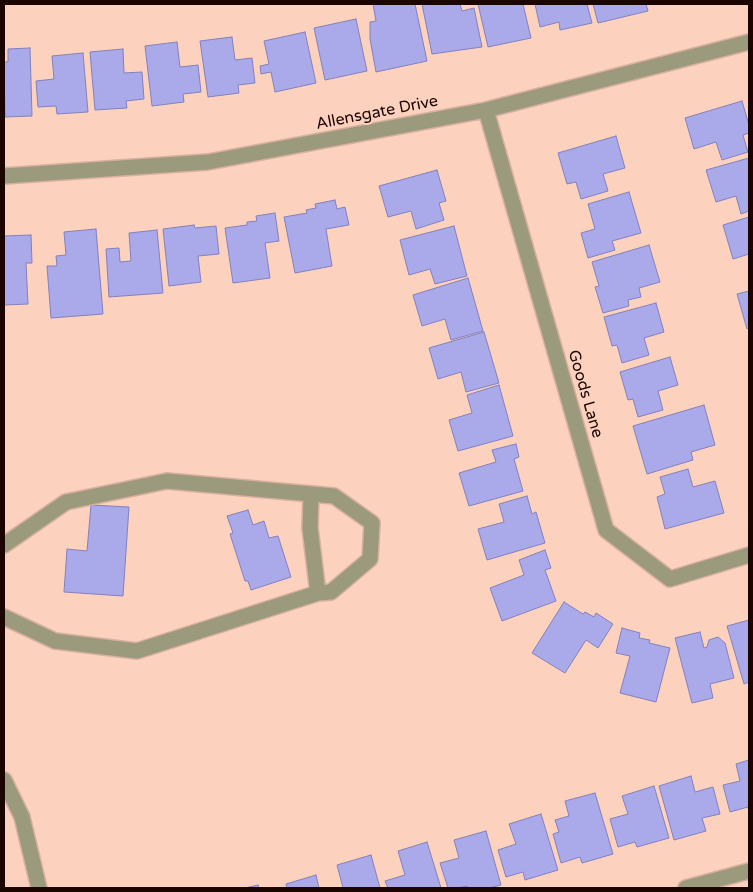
<!DOCTYPE html>
<style>
body{margin:0}
#map{position:relative;width:753px;height:892px;overflow:hidden;background:#fcd1be;font-family:"Varela Round",sans-serif}
canvas{display:block}
.frame{position:absolute;inset:0;border:5px solid #1b0500;pointer-events:none}
</style>
<div id="map">
<canvas width="753" height="892"></canvas>
<div class="frame"></div>
</div>
<script>
const ctx = document.querySelector('canvas').getContext('2d');
ctx.lineJoin = 'round';
function fillPath(path, color) {
  ctx.fillStyle = color;
  ctx.fill(path, 'evenodd');
}
function shape(rows) {
  const path = new Path2D();
  for (const r of rows) {
    path.moveTo(r[0], r[1]);
    for (let i = 2; i < r.length; i += 2) path.lineTo(r[i], r[i + 1]);
  }
  return path;
}
function strokePath(path, color, width, dash) {
  ctx.strokeStyle = color;
  ctx.lineWidth = width;
  ctx.lineCap = dash ? 'butt' : 'round';
  ctx.setLineDash(dash || []);
  ctx.stroke(path);
}
function label(font, color, halo, rows, align = 'center') {
  ctx.font = font + ' "Varela Round",sans-serif';
  ctx.lineWidth = 4;
  ctx.setLineDash([]);
  ctx.textBaseline = 'middle';
  ctx.strokeStyle = halo;
  ctx.fillStyle = color;
  for (const [text, x, y, turn = 0] of rows) {
    ctx.save();
    ctx.translate(x, y);
    ctx.rotate((+turn || 0) * Math.PI / 180);
    ctx.textAlign = isNaN(turn) ? turn : align;
    if (halo) ctx.strokeText(text, 0, 0);
    ctx.fillText(text, 0, 0);
    ctx.restore();
  }
}
const building = shape([
 [373,4,415,4,427,61,376,72,370,39,370,22,376,21,373,4],
 [422,4,460,4,462,11,474,8,482,47,432,54,422,4],
 [478,4,523,4,531,38,488,47,478,4],
 [535,4,587,4,592,23,560,30,559,22,540,27,535,4],
 [593,4,646,4,648,11,598,23,593,4],
 [356,19,367,71,325,80,314,28,356,19],
 [305,32,316,83,275,92,271,72,261,74,260,66,269,64,264,41,305,32],
 [232,37,235,60,252,58,255,83,238,85,239,93,208,97,200,41,232,37],
 [177,42,180,67,198,65,201,92,183,94,184,102,152,106,145,46,177,42],
 [30,48,32,116,5,117,4,62,8,62,8,49,30,48],
 [123,49,124,73,142,72,144,99,126,101,127,108,95,110,90,52,123,49],
 [83,53,88,112,57,114,56,106,38,107,36,81,54,79,52,56,83,53],
 [742,101,749,125,749,133,743,135,748,152,722,160,716,142,694,149,685,118,742,101],
 [616,136,625,168,603,174,608,191,581,199,576,182,567,184,558,153,616,136],
 [749,158,749,211,741,214,736,196,716,202,706,170,749,158],
 [437,170,446,201,439,203,444,220,416,229,411,211,388,217,379,186,437,170],
 [629,192,641,233,612,241,615,250,588,258,581,233,595,229,588,204,629,192],
 [335,200,337,209,345,207,349,225,326,229,332,266,295,273,284,217,307,213,306,210,316,208,315,204,335,200],
 [275,213,279,241,265,243,270,278,233,283,225,228,247,225,247,222,257,221,256,216,275,213],
 [749,217,749,254,733,259,723,225,749,217],
 [194,225,195,228,216,226,219,254,198,256,201,282,169,286,163,229,194,225],
 [454,226,467,276,435,284,430,269,409,275,400,240,454,226],
 [96,229,103,314,51,318,47,266,57,266,56,256,66,255,64,232,96,229],
 [157,230,163,293,109,297,106,249,119,248,120,262,131,261,129,233,157,230],
 [31,235,32,263,26,263,28,304,4,305,4,236,31,235],
 [649,245,660,282,639,288,641,297,628,300,629,306,603,313,595,287,599,286,592,262,649,245],
 [468,278,483,331,451,340,445,319,422,326,413,295,468,278],
 [749,291,749,328,747,329,737,294,749,291],
 [656,303,664,332,644,338,649,355,622,363,617,345,612,346,604,317,656,303],
 [484,332,499,383,466,392,461,372,438,379,429,348,484,332],
 [670,357,678,385,658,391,663,410,638,417,633,399,628,400,620,372,670,357],
 [499,385,513,436,458,451,449,420,472,413,467,395,499,385],
 [704,405,715,445,691,452,693,460,647,474,633,426,704,405],
 [516,444,519,457,514,459,523,491,469,506,459,473,496,462,492,450,516,444],
 [688,469,693,487,715,481,724,513,665,529,657,497,665,494,660,477,688,469],
 [527,496,532,514,536,512,545,543,487,560,478,529,504,522,499,504,527,496],
 [91,505,129,507,123,596,64,592,67,549,87,551,91,505],
 [248,510,253,525,264,521,269,538,278,536,291,577,251,590,248,581,245,581,230,534,233,533,227,516,248,510],
 [545,550,551,568,545,570,556,601,502,621,490,588,524,575,519,560,545,550],
 [564,602,583,614,585,612,594,617,596,613,613,624,598,648,586,640,565,673,532,653,564,602],
 [749,620,749,682,744,684,727,626,749,620],
 [622,628,640,633,639,638,650,640,649,643,670,648,656,702,620,693,630,656,616,653,622,628],
 [700,632,704,648,707,647,709,640,718,637,725,643,734,678,710,684,713,698,692,703,675,638,700,632],
 [749,760,749,813,748,807,730,812,723,785,740,781,736,764,749,760],
 [691,776,695,792,713,787,720,814,702,818,706,831,674,840,659,786,691,776],
 [654,786,669,838,637,847,635,842,618,847,610,819,628,814,622,796,654,786],
 [595,793,613,854,582,863,580,857,561,863,553,834,559,832,555,820,569,816,565,801,595,793],
 [541,814,558,870,525,880,523,872,506,877,498,850,516,844,509,824,541,814],
 [486,831,501,885,489,888,468,888,467,886,457,888,448,888,440,863,459,858,454,840,486,831],
 [427,842,441,888,388,888,385,881,405,875,398,851,427,842],
 [371,855,380,888,343,888,337,865,371,855],
 [316,875,319,888,287,888,286,884,316,875],
 [258,885,259,888,245,888,258,885]
]);
const minor = shape([
 [486,110,606,530,670,579,749,555],
 [4,176,208,162,486,110,749,42],
 [311,494,310,528,318,593],
 [4,545,66,502,167,481,334,496,372,523,370,559,331,592,318,593,137,651,55,641,4,617],
 [4,780,22,817,39,888],
 [686,888,749,871]
]);
const streetNames = [
 ["Allensgate Drive",377,113,-11],
 ["Goods Lane",585,394,74]
];
fillPath(building, '#aaa9e9');
strokePath(building, '#8280be', 1);
strokePath(minor, '#d8b0a0', 18);
strokePath(minor, '#9c9a7d', 15);
label('16px', '#1b0500', '#fcd1be', streetNames);
</script>
